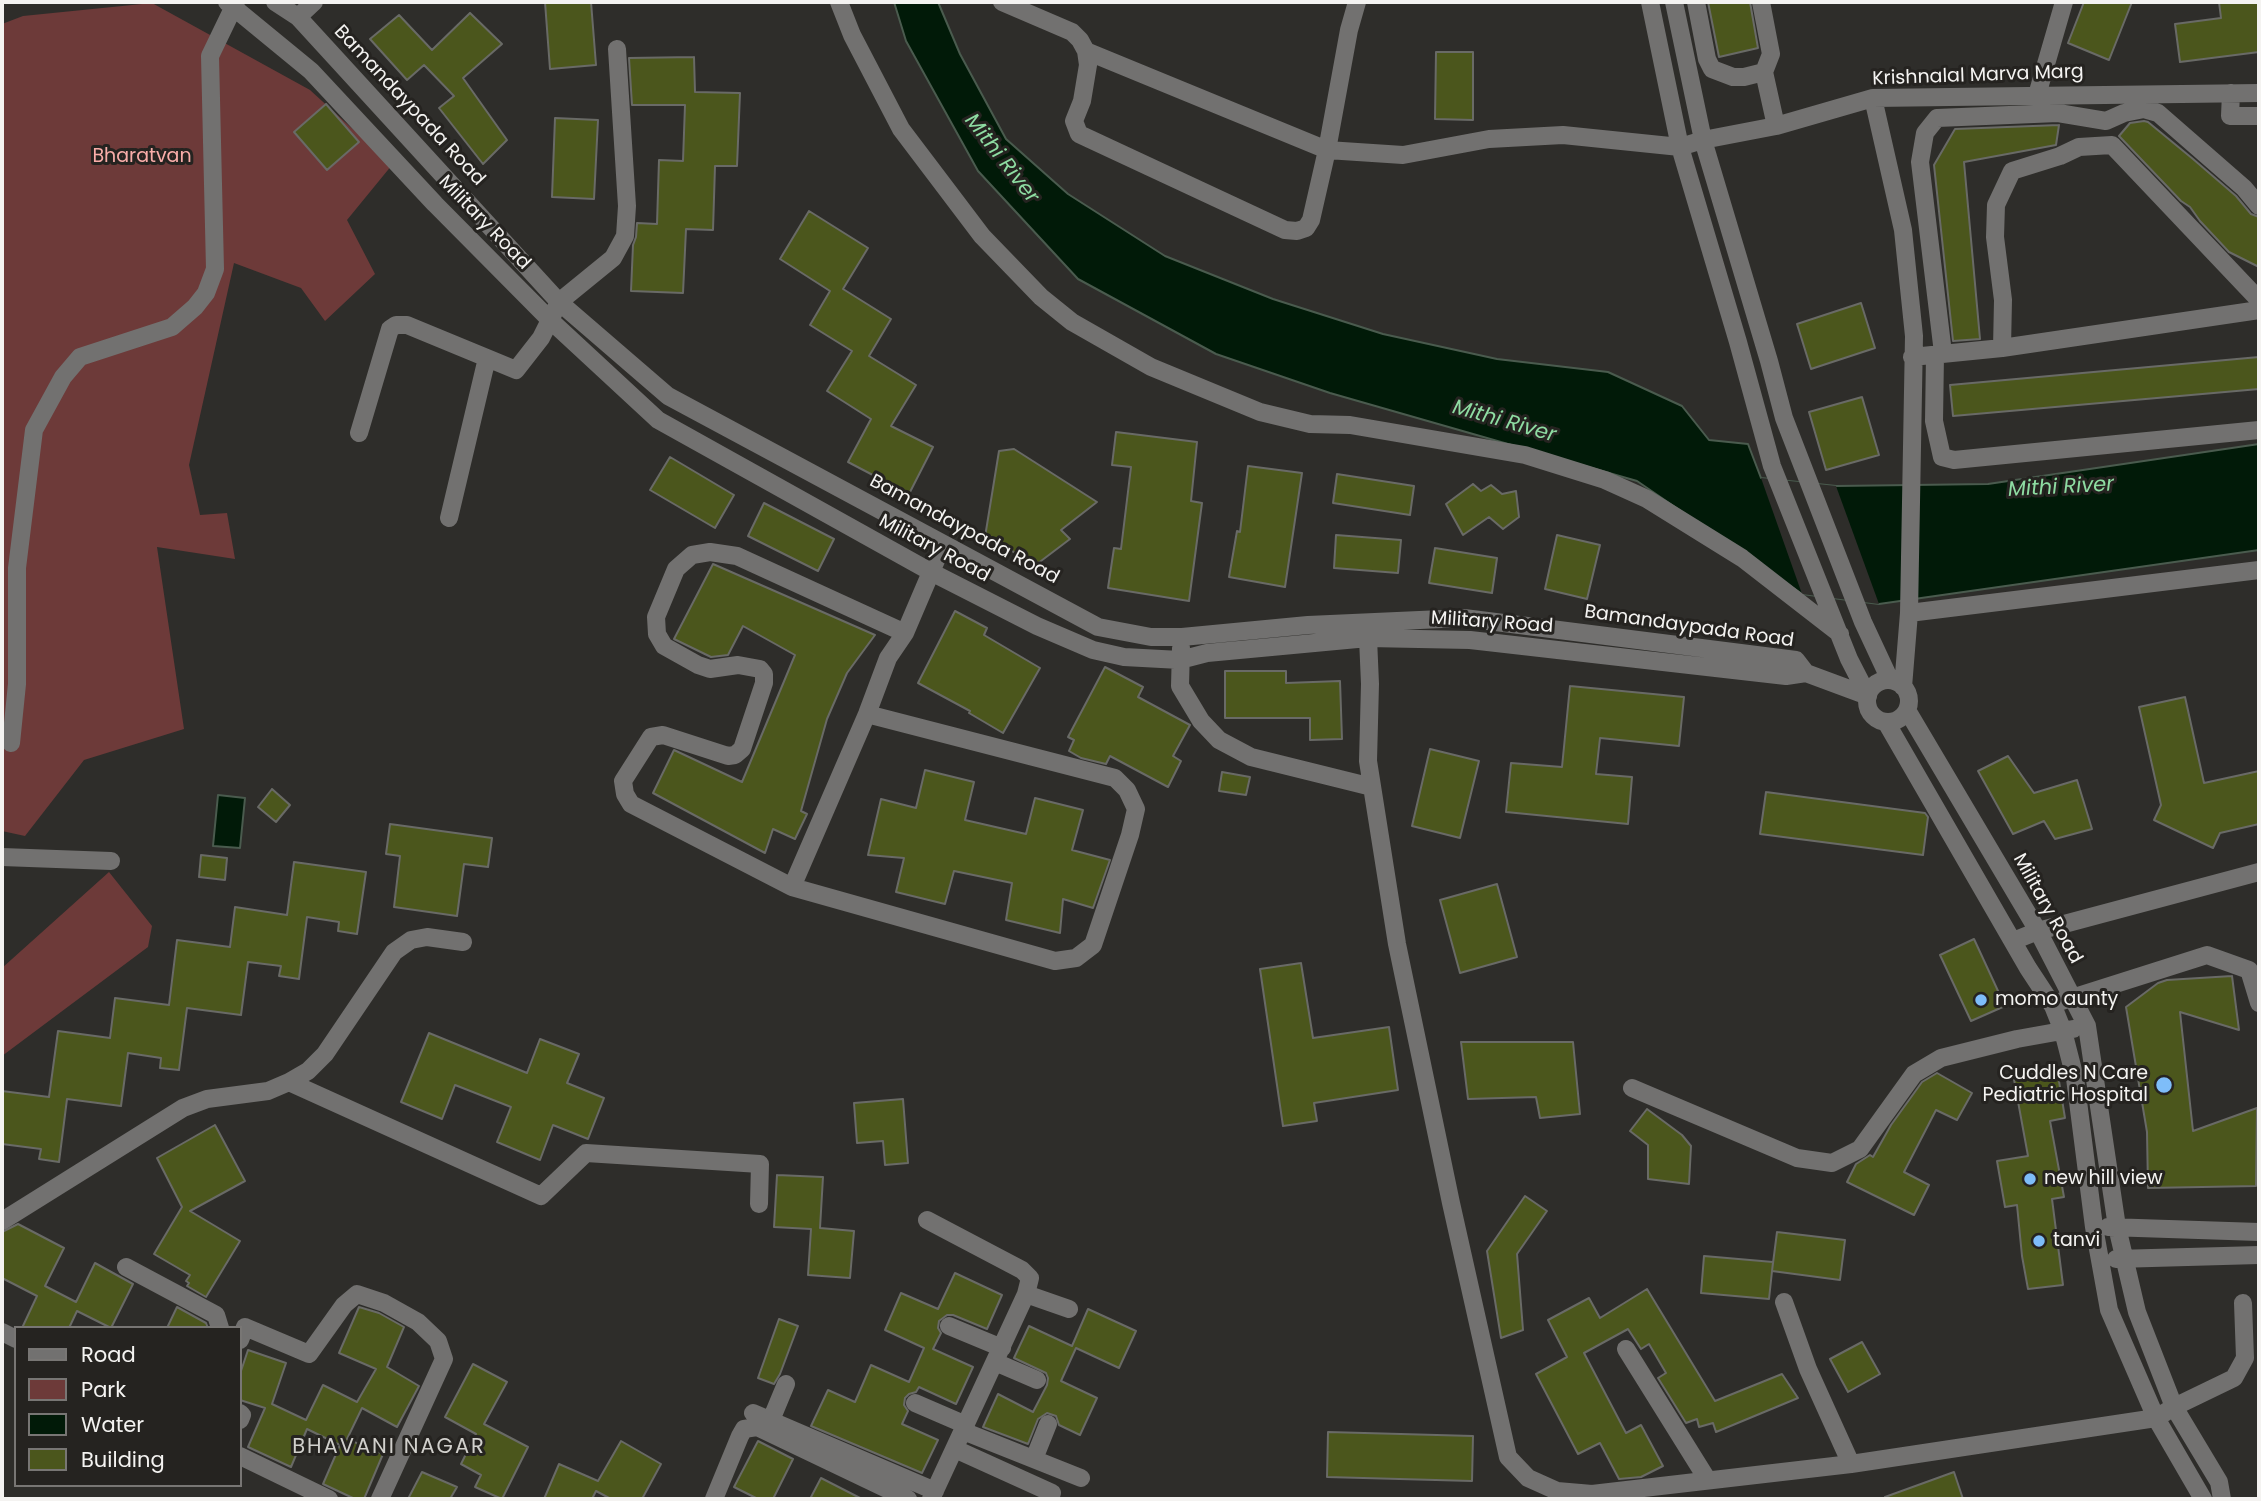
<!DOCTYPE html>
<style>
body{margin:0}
#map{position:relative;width:2261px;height:1501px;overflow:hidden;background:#2e2d2a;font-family:Poppins,sans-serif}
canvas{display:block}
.frame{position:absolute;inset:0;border:4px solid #f4f3f1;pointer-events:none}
.legend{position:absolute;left:14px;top:1326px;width:228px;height:161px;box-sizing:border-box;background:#252320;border:2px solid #787674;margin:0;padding:9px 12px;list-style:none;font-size:21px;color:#f4f3f1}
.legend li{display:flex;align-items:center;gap:14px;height:35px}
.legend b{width:35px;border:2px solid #787674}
</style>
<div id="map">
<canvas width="2261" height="1501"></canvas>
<div class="frame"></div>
<ul class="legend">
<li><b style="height:9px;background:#727170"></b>Road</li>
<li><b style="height:19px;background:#6d3a39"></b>Park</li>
<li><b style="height:19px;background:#011a08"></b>Water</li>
<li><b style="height:19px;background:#4b561c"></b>Building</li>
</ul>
</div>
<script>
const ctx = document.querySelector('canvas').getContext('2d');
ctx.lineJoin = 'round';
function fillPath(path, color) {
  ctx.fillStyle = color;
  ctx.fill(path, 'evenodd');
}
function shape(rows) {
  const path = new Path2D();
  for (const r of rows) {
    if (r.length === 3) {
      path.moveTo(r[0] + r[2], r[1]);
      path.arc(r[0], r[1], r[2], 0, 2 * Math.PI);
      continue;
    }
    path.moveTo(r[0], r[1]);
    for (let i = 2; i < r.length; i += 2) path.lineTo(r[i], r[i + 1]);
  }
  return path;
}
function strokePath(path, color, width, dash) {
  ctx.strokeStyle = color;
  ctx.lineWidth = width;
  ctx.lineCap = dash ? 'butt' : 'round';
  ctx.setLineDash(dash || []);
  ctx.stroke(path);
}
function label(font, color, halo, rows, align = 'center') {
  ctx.font = font + ' Poppins,sans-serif';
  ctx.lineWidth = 6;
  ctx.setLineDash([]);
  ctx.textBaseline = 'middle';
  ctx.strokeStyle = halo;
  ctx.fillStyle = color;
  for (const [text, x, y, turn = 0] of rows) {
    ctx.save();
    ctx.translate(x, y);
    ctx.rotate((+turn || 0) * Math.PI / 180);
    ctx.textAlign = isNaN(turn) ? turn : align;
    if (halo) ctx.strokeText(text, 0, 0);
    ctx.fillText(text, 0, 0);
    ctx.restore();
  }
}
const green = shape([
 [152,3,310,90,392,165,347,220,375,274,325,321,301,288,234,263,189,465,200,515,227,513,235,559,157,547,184,729,84,760,25,836,2,831,2,24,23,16],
 [109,872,152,926,148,947,2,1056,2,968]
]);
const water = shape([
 [894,2,938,2,960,54,1006,139,1068,194,1165,256,1273,299,1383,334,1497,359,1608,372,1682,406,1709,440,1748,444,1761,478,1836,486,1988,484,2259,444,2259,550,1879,604,1802,594,1637,481,1330,393,1216,354,1078,279,978,171,906,41,894,2],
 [218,795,245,798,240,848,213,846,218,795]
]);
const pier = shape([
 [1761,478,1836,486,1879,604,1802,594]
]);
const building = shape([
 [545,2,591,2,596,65,550,69,545,2],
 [1708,2,1750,2,1758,48,1719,57,1708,2],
 [2084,2,2132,2,2109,60,2068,43,2084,2],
 [2219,2,2259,2,2259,52,2180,62,2175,24,2221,18,2219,2],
 [470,13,502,44,463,78,507,140,483,164,439,108,454,96,424,65,407,80,370,39,399,15,432,50,470,13],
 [1436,52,1473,52,1473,120,1435,119,1436,52],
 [694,57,695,92,740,93,737,166,715,166,713,230,686,229,683,293,631,291,633,245,636,237,637,223,657,224,659,160,683,161,685,105,632,105,629,58,694,57],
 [326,104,359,142,327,170,294,132,326,104],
 [555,118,598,120,594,199,552,197,555,118],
 [2144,121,2148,122,2193,159,2236,196,2251,214,2259,217,2259,267,2229,252,2200,221,2190,207,2181,201,2119,136,2130,123,2144,121],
 [2059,125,2056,145,1964,162,1980,339,1953,341,1934,165,1955,129,2059,125],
 [809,211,868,248,843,289,891,319,869,356,916,385,891,426,933,447,909,494,848,462,871,419,827,391,852,351,810,325,830,291,780,259,809,211],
 [1861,303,1875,348,1811,369,1797,324,1861,303],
 [2259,357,2259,389,1953,416,1950,385,2259,357],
 [1862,397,1879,455,1826,470,1809,412,1862,397],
 [1116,432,1197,442,1191,501,1202,503,1189,601,1108,588,1114,548,1121,549,1131,467,1112,465,1116,432],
 [1014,449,1097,502,1061,530,1070,539,1037,564,985,537,999,451,1014,449],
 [670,457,734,495,715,528,650,490,670,457],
 [1248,466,1302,473,1285,587,1229,577,1237,531,1240,532,1248,466],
 [1337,474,1414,486,1410,515,1333,503,1337,474],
 [1473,484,1481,491,1491,485,1502,494,1516,491,1519,517,1503,529,1489,517,1463,535,1446,504,1473,484],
 [764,503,834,539,818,571,748,536,764,503],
 [1336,535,1401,540,1398,573,1334,568,1336,535],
 [1557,535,1600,545,1587,599,1545,589,1557,535],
 [1435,548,1497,558,1492,593,1429,583,1435,548],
 [713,564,875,635,847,673,827,719,801,811,807,814,795,839,773,829,765,853,653,793,674,750,742,782,795,655,743,626,728,655,711,657,674,639,713,564],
 [955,611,987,628,984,635,1040,668,1003,733,969,713,970,711,918,683,955,611],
 [1105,667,1143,687,1138,697,1190,725,1173,756,1181,761,1168,787,1110,756,1106,764,1081,758,1069,751,1074,740,1068,737,1105,667],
 [1225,671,1286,671,1286,683,1340,681,1342,739,1310,740,1310,718,1225,718,1225,671],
 [1570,686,1684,697,1679,746,1600,738,1596,774,1632,777,1628,824,1506,812,1511,763,1562,767,1570,686],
 [2185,697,2204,783,2259,771,2259,824,2220,833,2213,848,2154,820,2161,805,2139,707,2185,697],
 [1430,749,1479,761,1460,838,1412,826,1430,749],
 [2008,756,2034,793,2077,780,2092,829,2055,839,2044,821,2013,834,1978,771,2008,756],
 [925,770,974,782,965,820,1026,834,1035,798,1083,810,1072,850,1110,860,1093,908,1063,899,1060,933,1006,920,1012,883,954,871,945,904,896,892,904,858,868,855,881,799,916,808,925,770],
 [1222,772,1250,777,1246,795,1219,791,1222,772],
 [272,789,290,805,276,822,258,807,272,789],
 [1766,792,1925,813,1928,817,1923,855,1760,834,1766,792],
 [390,824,492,838,488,867,464,864,457,916,394,907,400,856,386,854,390,824],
 [201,855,227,858,225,880,199,877,201,855],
 [294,862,366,872,357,934,338,931,339,922,307,917,299,979,279,976,281,966,248,962,241,1015,187,1008,179,1070,160,1068,161,1058,128,1053,121,1106,67,1099,59,1162,39,1159,41,1149,2,1144,2,1091,49,1097,58,1031,110,1038,115,998,169,1005,177,940,230,947,235,907,287,915,294,862],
 [1497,884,1517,957,1460,973,1440,900,1497,884],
 [1974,939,2005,1006,1971,1021,1940,955,1974,939],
 [1301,963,1313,1038,1389,1027,1398,1090,1314,1103,1317,1121,1283,1126,1260,969,1301,963],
 [2232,976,2239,1030,2180,1012,2193,1131,2257,1108,2256,1186,2148,1188,2147,1132,2126,1007,2158,983,2167,980,2232,976],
 [429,1033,527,1073,540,1039,579,1054,567,1083,604,1098,588,1139,553,1125,540,1160,497,1142,511,1107,455,1085,442,1119,401,1102,429,1033],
 [1461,1042,1573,1042,1580,1114,1540,1118,1536,1097,1468,1099,1461,1042],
 [1937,1073,1972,1093,1957,1120,1936,1110,1904,1172,1929,1185,1914,1215,1847,1182,1856,1164,1870,1155,1873,1157,1891,1125,1922,1082,1937,1073],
 [2013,1074,2058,1075,2065,1118,2050,1121,2064,1197,2052,1199,2063,1285,2028,1289,2022,1256,2017,1205,2005,1207,1997,1161,2028,1156,2013,1074],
 [903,1099,908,1163,885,1165,883,1141,857,1143,854,1103,903,1099],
 [1647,1109,1682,1135,1691,1146,1689,1184,1648,1179,1648,1145,1630,1131,1647,1109],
 [215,1125,245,1181,190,1211,240,1241,206,1297,187,1286,189,1283,186,1281,190,1275,154,1254,182,1207,157,1158,215,1125],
 [777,1175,823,1177,820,1228,854,1231,850,1278,808,1275,811,1229,774,1227,777,1175],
 [1525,1196,1547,1211,1517,1254,1523,1330,1501,1338,1487,1251,1525,1196],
 [18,1224,64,1248,45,1286,76,1302,95,1263,133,1284,111,1328,77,1311,69,1328,22,1328,37,1296,2,1278,2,1232,18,1224],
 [1777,1232,1845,1240,1840,1280,1772,1271,1777,1232],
 [1704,1256,1773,1262,1769,1299,1701,1293,1704,1256],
 [955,1273,1002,1295,987,1329,953,1315,947,1315,939,1321,938,1328,941,1333,933,1349,973,1367,956,1404,919,1387,916,1392,909,1394,905,1398,904,1405,908,1411,902,1424,938,1440,922,1473,811,1426,828,1390,855,1402,871,1365,909,1382,924,1348,885,1330,901,1293,938,1309,955,1273],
 [1647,1289,1715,1401,1782,1374,1798,1398,1716,1432,1713,1423,1699,1427,1697,1419,1686,1423,1658,1378,1666,1373,1649,1344,1641,1349,1628,1329,1584,1353,1626,1433,1641,1425,1663,1466,1641,1477,1619,1479,1600,1443,1578,1454,1536,1374,1567,1357,1548,1320,1589,1298,1600,1318,1647,1289],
 [177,1307,206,1323,208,1328,167,1328,177,1307],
 [359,1307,379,1313,404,1327,387,1367,419,1386,397,1427,362,1408,347,1439,383,1454,364,1499,355,1499,323,1484,340,1445,307,1429,291,1467,248,1447,265,1408,240,1400,240,1374,248,1350,286,1363,272,1404,306,1420,323,1385,357,1402,376,1369,339,1353,359,1307],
 [1088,1309,1136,1331,1119,1368,1076,1348,1061,1381,1097,1398,1080,1435,1059,1425,1056,1416,1047,1413,1038,1419,1028,1444,983,1427,998,1394,1033,1412,1047,1385,1048,1378,1046,1373,1014,1358,1029,1326,1072,1346,1088,1309],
 [779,1319,798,1326,780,1374,774,1384,758,1378,779,1319],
 [1862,1342,1880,1374,1848,1392,1830,1359,1862,1342],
 [473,1364,507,1382,484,1424,528,1447,502,1499,475,1487,481,1475,461,1464,476,1434,445,1417,473,1364],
 [1328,1432,1473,1436,1472,1481,1327,1477,1328,1432],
 [621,1441,661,1464,642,1499,611,1499,596,1491,592,1499,544,1499,559,1464,598,1481,621,1441],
 [758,1441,793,1459,773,1499,758,1499,734,1487,758,1441],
 [422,1472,457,1487,450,1499,408,1499,422,1472],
 [1954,1472,1963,1499,1886,1499,1885,1497,1954,1472],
 [821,1478,862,1499,810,1499,821,1478]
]);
const minor = shape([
 [227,2,311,71,435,204,550,320,658,420,931,572,1037,626,1093,650,1124,657,1180,660,1207,653,1368,638,1470,640,1786,676,1806,673,1868,696],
 [275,2,298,17,559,302,668,396,1098,627,1151,637,1182,637,1308,625,1464,618,1796,660,1806,673],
 [839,2,852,35,901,129,982,236,1041,297,1072,322,1151,367,1260,412,1310,424,1350,425,1525,455,1605,480,1647,499,1742,558,1840,634],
 [1002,2,1072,32,1080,40,1086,51,1088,65,1082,101,1074,121,1079,134,1285,230,1297,231,1306,228,1311,220,1327,150,1403,155,1489,139,1563,135,1680,147,1703,140,1776,126,1873,98,2259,93],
 [1650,2,1680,147,1738,342,1772,466,1849,659,1868,696],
 [1674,2,1703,140,1769,361,1784,418,1863,622,1890,680],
 [1696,2,1707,59,1712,69,1733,77,1744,77,1764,72],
 [1761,2,1771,54,1764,72,1776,126],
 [298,17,314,2],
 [1086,51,1327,150,1349,30,1357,2],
 [2231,93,2230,116,2259,116],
 [2037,95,2064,2],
 [1873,98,1903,230,1914,336,1909,613,1903,687],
 [2002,348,2259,310],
 [1943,353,1920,162,1925,133,1937,118,2058,113,2106,121,2124,113,2144,109,2158,113,2244,188,2259,206],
 [1935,355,1934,421,1942,457,1954,460,2259,430],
 [1912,357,2002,348,2003,300,1995,237,1996,205,2012,171,2060,156,2079,147,2112,145,2259,300],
 [359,433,390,329,396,325,407,325,487,358],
 [449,518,487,358,516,370,541,338,559,302,613,258,625,236,627,206,617,49],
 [1909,613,2259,570],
 [1368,638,1370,684,1368,761,1397,944,1451,1203,1508,1457,1528,1478,1557,1491,1592,1494,1851,1464,2156,1418,2174,1407,2234,1378,2245,1358,2243,1303],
 [1181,648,1180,686,1201,721,1219,740,1251,757,1372,787],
 [1888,701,21],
 [1907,710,2038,931,2087,1026,2117,1227,2137,1312,2174,1407,2219,1482,2222,1499],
 [867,714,1115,778,1127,790,1136,809,1130,835,1093,945,1076,958,1055,961,792,887,867,714,888,658,905,633,943,544],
 [1886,722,2028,968,2053,1006,2063,1031,2075,1078,2094,1227,2109,1310,2156,1418,2203,1499],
 [11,743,17,684,17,568,34,430,63,377,80,357,172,327,195,307,206,293,215,269,210,56,236,2],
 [2,857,111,861],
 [792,887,631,804,625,794,623,781,651,737,663,735,728,756,735,755,742,749,764,683,764,674,760,669,738,665,710,669,698,665,664,646,657,634,656,617,676,569,692,555,710,552,737,556,905,633],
 [2013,941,2038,931,2259,872],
 [2062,1001,2207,955,2249,970,2259,1003],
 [289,1082,308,1071,325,1054,394,952,411,940,427,937,463,942],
 [1632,1088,1797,1158,1832,1163,1860,1149,1914,1074,1941,1058,2017,1039,2073,1029],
 [927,1220,1022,1270,1030,1278,1026,1294,931,1499],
 [2,1221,183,1108,207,1099,268,1091,289,1082,541,1196,586,1153,760,1164,759,1204],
 [2108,1227,2259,1232],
 [2116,1259,2259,1255],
 [126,1267,216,1315,220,1328],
 [1026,1294,1069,1309],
 [1784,1302,1808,1369,1851,1464],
 [949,1326,1002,1348],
 [2,1332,16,1339],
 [240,1340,245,1327,309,1354,344,1305,357,1294,384,1303,418,1322,438,1341,444,1359,380,1499],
 [1626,1349,1707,1479],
 [995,1362,1037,1380],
 [915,1403,966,1425],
 [240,1413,242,1415,240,1420],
 [753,1413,935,1491],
 [771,1420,786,1384],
 [963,1431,1081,1478],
 [955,1449,1052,1493],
 [240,1456,329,1499],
 [1034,1459,1048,1424],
 [714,1499,740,1436,744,1429,757,1427,908,1499]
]);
const markers = [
 [1981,1000,7,"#7ebdf9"],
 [2164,1085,9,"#7ebdf9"],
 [2030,1179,7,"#7ebdf9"],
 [2039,1241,7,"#7ebdf9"]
];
const streetNames = [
 ["Krishnalal Marva Marg",1978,76,-2],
 ["Bamandaypada Road",409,106,47],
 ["Military Road",484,223,46],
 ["Bamandaypada Road",964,530,28],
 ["Military Road",934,549,28],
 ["Military Road",1492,623,4],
 ["Bamandaypada Road",1689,627,8],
 ["Military Road",2047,909,61]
];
const parkNames = [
 ["Bharatvan",142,157]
];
const poiNames = [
 ["momo aunty",1995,1000],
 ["Cuddles N Care",2148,1074,"right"],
 ["Pediatric Hospital",2148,1096,"right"],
 ["new hill view",2044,1179],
 ["tanvi",2053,1241]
];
const waterNames = [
 ["Mithi River",1001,159,52],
 ["Mithi River",1504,422,16],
 ["Mithi River",2061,488,-3]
];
const neighbourhoodNames = [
 ["BHAVANI NAGAR",389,1448]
];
fillPath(green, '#6d3a39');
fillPath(water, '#011a08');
strokePath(water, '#4a5b4e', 2);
fillPath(pier, '#2e2d2a');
fillPath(building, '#4b561c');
strokePath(building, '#696a66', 2);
strokePath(minor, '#727170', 18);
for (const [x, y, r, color] of markers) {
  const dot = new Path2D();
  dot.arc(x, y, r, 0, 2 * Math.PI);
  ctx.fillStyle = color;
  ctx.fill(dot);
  strokePath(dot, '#252320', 2.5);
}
label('19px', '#f4f3f1', '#252320', streetNames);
label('19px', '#f9ada9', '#252320', parkNames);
label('19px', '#f4f3f1', '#252320', poiNames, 'left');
label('italic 21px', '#8edca2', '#252320', waterNames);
ctx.letterSpacing = '2px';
label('21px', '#d1d0cc', '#252320', neighbourhoodNames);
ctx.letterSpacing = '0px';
</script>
